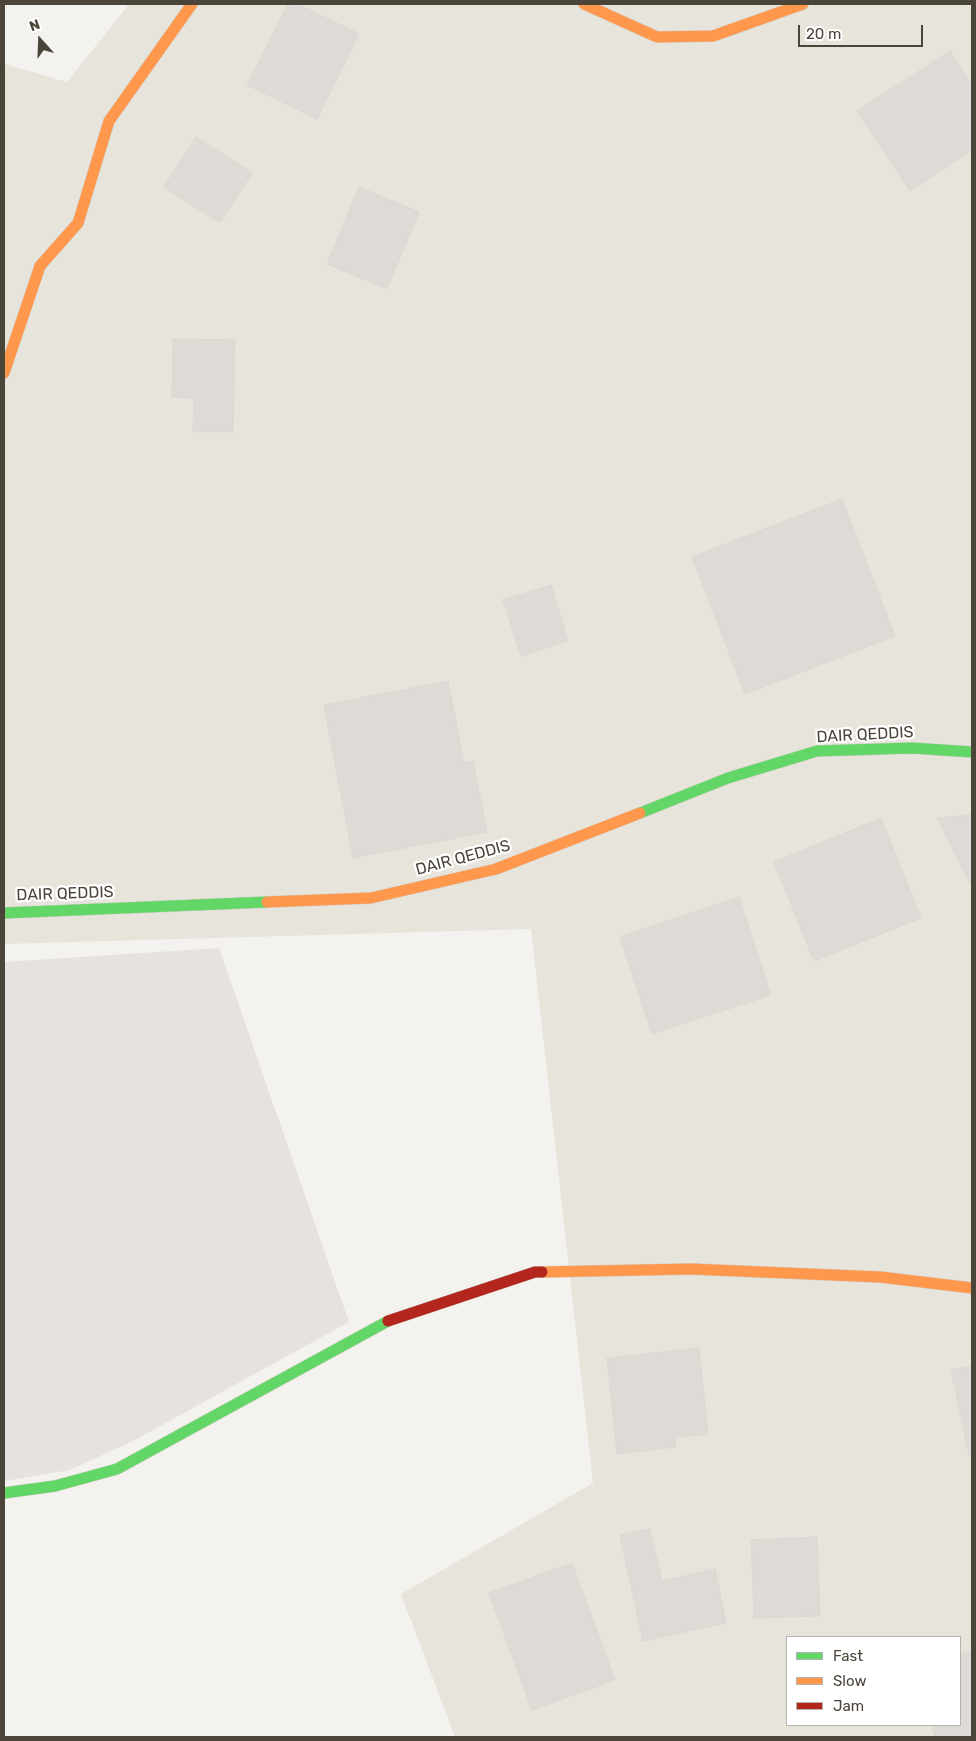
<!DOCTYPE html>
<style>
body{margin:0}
#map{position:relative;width:976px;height:1741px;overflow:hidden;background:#f4f2ee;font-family:Rubik,sans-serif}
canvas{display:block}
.frame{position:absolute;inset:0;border:5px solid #4b4439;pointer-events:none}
.legend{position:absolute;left:786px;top:1636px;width:175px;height:90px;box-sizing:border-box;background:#fff;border:1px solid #b7b4b0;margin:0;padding:6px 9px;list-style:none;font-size:15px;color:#4b4439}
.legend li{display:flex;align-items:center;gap:10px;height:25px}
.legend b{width:25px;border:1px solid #b7b4b0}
.north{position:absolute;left:15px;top:15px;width:50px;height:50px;-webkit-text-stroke:4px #fff;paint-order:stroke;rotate:340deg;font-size:14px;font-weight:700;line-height:20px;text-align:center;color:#4b4439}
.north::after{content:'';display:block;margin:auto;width:18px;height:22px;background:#4b4439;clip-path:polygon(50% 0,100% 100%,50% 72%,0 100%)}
.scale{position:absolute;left:798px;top:25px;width:125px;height:22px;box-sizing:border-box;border:2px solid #4b4439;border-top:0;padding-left:6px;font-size:15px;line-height:18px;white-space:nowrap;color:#4b4439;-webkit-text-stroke:4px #fff;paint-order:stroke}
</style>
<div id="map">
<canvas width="976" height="1741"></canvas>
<div class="frame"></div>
<ul class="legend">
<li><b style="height:6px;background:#63d668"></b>Fast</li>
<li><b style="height:6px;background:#ff974d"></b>Slow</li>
<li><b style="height:6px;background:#b3261e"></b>Jam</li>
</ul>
<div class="north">N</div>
<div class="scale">20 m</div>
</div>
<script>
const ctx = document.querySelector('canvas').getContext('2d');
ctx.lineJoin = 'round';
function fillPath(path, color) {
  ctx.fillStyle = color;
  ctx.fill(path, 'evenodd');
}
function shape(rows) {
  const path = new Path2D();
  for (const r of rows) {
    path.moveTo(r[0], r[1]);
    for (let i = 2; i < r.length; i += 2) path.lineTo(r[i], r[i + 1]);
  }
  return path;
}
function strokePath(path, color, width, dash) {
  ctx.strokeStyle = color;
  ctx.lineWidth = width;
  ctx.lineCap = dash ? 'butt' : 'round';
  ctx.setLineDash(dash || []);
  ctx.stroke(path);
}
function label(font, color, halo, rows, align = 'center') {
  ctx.font = font + ' Rubik,sans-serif';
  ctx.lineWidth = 4.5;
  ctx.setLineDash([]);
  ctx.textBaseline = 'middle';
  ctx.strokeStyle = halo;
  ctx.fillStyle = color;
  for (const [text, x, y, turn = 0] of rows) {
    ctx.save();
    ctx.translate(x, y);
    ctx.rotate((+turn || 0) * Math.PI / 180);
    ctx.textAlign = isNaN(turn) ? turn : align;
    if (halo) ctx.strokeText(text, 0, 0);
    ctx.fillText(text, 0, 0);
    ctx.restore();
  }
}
const residential = shape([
 [129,4,972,4,972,1737,455,1737,401,1594,593,1483,531,929,4,944,4,64,67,82],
 [787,1637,960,1637,960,1725,787,1725]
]);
const industrial = shape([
 [219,948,349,1322,133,1441,70,1470,4,1481,4,962]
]);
const building = shape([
 [288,4,298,4,359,34,317,119,247,85,288,4],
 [950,51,972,85,972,96,968,99,972,105,972,150,910,191,857,111,950,51],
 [196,137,252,173,220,223,164,187,196,137],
 [359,187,419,212,387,289,327,264,359,187],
 [173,339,235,340,233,432,193,432,194,398,172,397,173,339],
 [842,499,895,636,745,694,692,557,842,499],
 [551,585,568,641,521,656,503,600,551,585],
 [448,681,464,763,473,761,487,832,353,858,324,705,448,681],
 [972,815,972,887,937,818,972,815],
 [881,818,921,918,814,961,774,862,881,818],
 [739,897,771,995,652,1034,620,937,739,897],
 [699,1348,708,1434,675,1437,676,1447,617,1454,607,1358,699,1348],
 [972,1366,972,1454,969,1455,951,1370,972,1366],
 [650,1529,662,1581,715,1569,726,1623,643,1641,620,1535,650,1529],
 [817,1537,820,1616,754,1618,751,1540,817,1537],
 [572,1563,615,1680,532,1710,489,1593,572,1563],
 [972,1650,972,1737,935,1737,931,1725,960,1725,960,1655,972,1650]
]);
const fast = shape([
 [640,813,728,778,817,751,912,748,972,752],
 [4,913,267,902],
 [4,1493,55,1486,117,1469,388,1321]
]);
const slow = shape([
 [584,4,657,37,713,36,803,4],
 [4,373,40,266,78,223,109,121,192,4],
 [267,902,371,898,496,869,640,813],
 [542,1272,691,1269,880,1277,972,1288]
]);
const jam = shape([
 [388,1321,535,1272,542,1272]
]);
const streetNames = [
 ["DAIR QEDDIS",865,735,-3],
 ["DAIR QEDDIS",463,858,-15],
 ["DAIR QEDDIS",65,894,-2]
];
fillPath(residential, '#e7e4dc');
fillPath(industrial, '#e6e2de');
fillPath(building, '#dedbd6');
strokePath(building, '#dcd9d4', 1);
strokePath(fast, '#d3cfc5', 12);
strokePath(slow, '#d3cfc5', 12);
strokePath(jam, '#d3cfc5', 12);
strokePath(fast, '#63d668', 11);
strokePath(slow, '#ff974d', 11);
strokePath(jam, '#b3261e', 11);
label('16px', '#4b4439', '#fff', streetNames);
</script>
